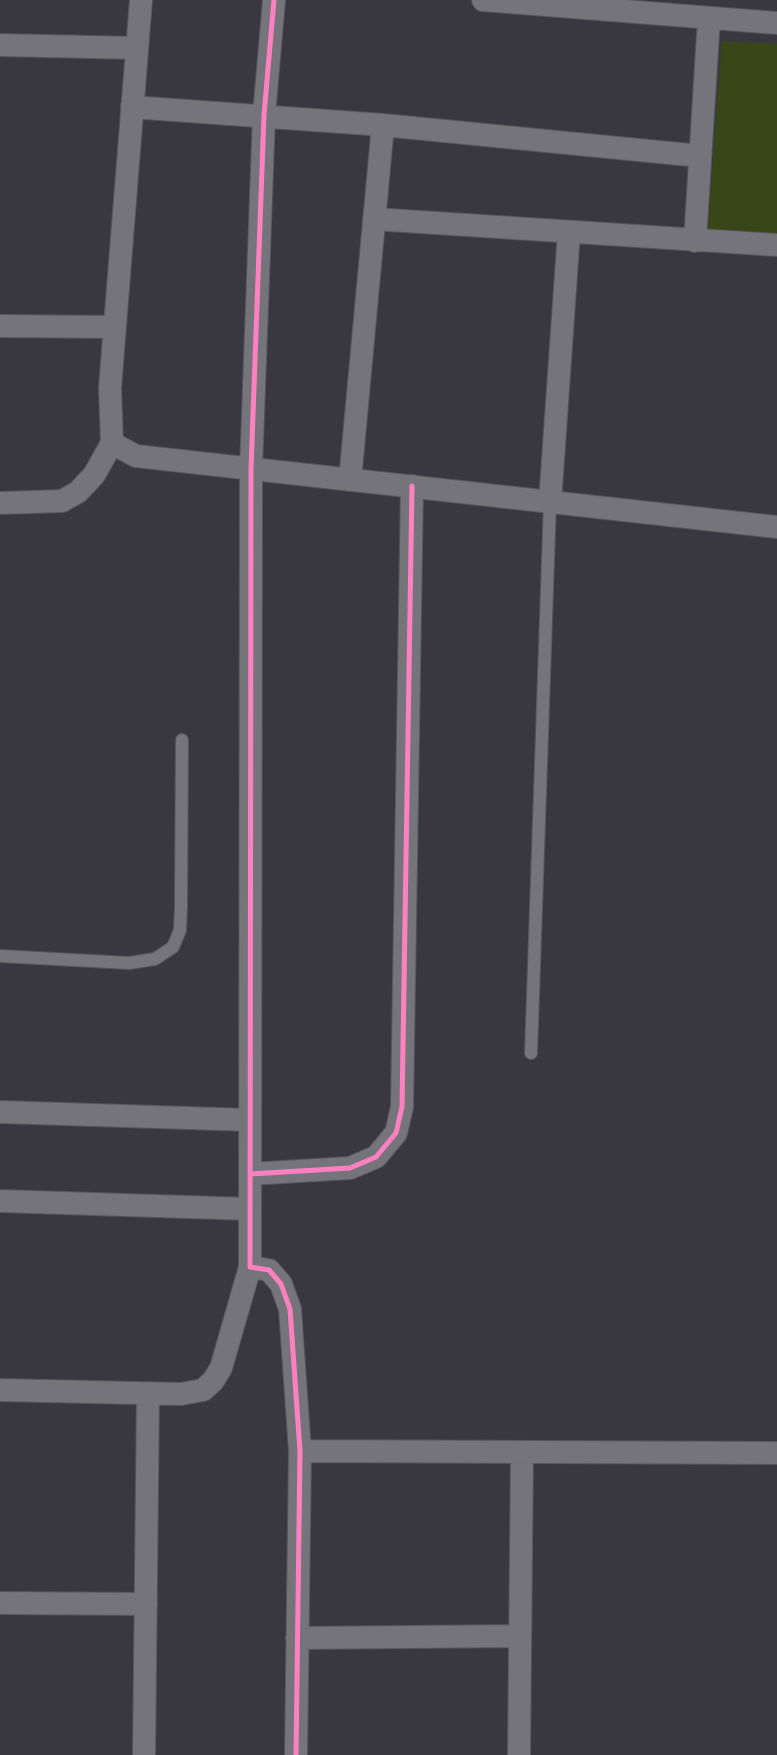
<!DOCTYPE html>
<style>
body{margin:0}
canvas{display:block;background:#393840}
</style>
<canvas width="777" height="1755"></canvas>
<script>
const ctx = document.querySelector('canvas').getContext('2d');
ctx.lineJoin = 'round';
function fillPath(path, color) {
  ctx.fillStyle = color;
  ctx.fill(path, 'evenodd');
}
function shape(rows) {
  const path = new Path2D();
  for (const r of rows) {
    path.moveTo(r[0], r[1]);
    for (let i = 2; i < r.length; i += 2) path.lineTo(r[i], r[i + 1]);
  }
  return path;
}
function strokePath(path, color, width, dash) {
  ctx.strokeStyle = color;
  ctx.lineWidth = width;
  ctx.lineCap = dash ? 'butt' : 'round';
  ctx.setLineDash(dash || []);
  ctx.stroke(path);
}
const green = shape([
 [722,41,777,44,777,234,708,229]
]);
const service = shape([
 [0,956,129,963,155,959,173,947,180,930,181,907,182,740],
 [531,1053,550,502]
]);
const minor = shape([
 [274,0,264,115,251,469,250,1267,269,1270,281,1284,290,1309,300,1451,296,1755],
 [483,0,777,23],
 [0,45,137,48],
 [132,107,383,125,700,156],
 [374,219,777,245],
 [695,241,709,18],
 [0,326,114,327],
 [350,480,383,125],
 [550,502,569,232],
 [0,503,62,501,78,492,94,475,112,443],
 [0,1112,250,1120],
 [250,1174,350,1168,376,1157,396,1133,402,1107,412,486],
 [0,1201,250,1209],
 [0,1390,181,1394,203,1390,213,1381,221,1368,250,1267],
 [300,1451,777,1453],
 [0,1603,146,1604],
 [297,1638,520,1636],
 [144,1755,148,1394],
 [519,1755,522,1452]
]);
const tertiary = shape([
 [141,0,110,388,112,443,136,456,777,527]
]);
const cycleway = shape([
 [274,0,264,115,251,469,250,1267,269,1270,281,1284,290,1309,300,1451,296,1755],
 [250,1174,350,1168,376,1157,396,1133,402,1107,412,486]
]);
fillPath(green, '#394718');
strokePath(service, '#57565d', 14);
strokePath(minor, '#57565d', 24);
strokePath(tertiary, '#57565d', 24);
strokePath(service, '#74747a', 12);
strokePath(minor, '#74747a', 22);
strokePath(tertiary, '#74747a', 22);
strokePath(cycleway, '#ff80c0', 5);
</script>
